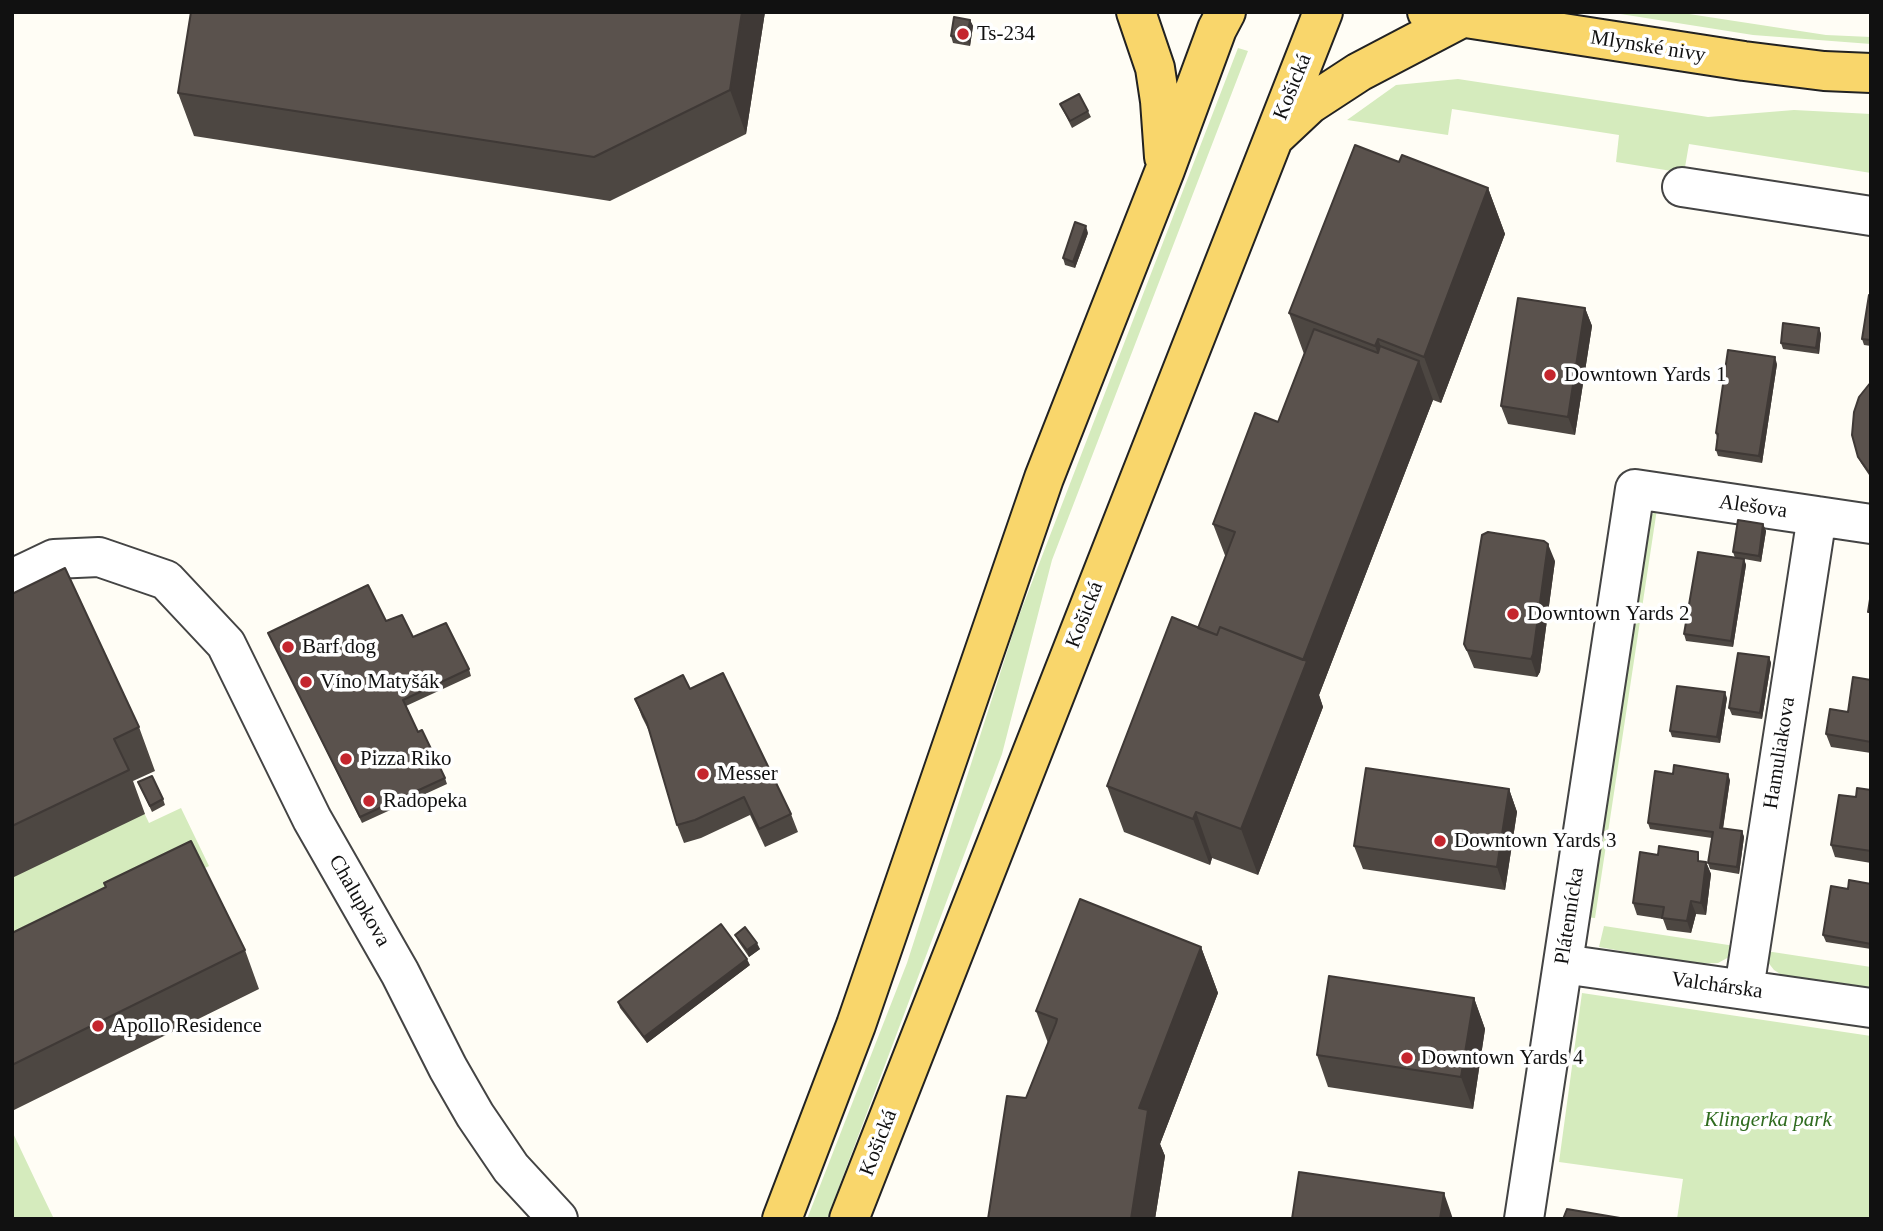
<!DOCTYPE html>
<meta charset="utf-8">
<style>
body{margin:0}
#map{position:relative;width:1883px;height:1231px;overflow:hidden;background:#fffdf5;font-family:"Times New Roman",serif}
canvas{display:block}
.frame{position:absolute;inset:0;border:14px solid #111;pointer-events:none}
</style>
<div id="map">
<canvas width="1883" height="1231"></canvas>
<div class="frame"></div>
</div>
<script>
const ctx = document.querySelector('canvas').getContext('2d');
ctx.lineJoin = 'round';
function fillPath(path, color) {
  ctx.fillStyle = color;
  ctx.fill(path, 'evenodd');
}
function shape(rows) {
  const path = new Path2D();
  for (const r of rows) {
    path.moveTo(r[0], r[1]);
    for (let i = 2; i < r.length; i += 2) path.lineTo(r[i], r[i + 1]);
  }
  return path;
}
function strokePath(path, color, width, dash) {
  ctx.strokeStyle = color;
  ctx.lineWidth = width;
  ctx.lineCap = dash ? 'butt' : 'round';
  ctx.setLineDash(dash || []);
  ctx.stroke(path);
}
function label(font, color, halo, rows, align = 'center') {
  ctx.font = font + ' "Times New Roman",serif';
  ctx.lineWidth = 7;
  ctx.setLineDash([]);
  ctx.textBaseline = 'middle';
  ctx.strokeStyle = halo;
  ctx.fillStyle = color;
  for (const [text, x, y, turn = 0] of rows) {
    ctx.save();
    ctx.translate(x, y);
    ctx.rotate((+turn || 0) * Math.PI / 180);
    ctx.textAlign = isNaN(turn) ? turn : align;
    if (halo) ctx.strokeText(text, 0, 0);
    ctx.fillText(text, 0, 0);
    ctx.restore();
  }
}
const green = shape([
 [1608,12,1676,12,1826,35,1871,37,1871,44,1753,35],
 [1238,48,1248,51,1052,560,1002,754,827,1219,807,1219,907,963,1017,621],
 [1458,79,1708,117,1794,110,1871,114,1871,173,1689,144,1684,173,1616,162,1619,135,1452,109,1448,135,1347,120,1396,85],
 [1657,509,1595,918,1584,917,1645,523],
 [128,779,149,823,181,808,209,866,12,964,12,834],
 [1604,926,1735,946,1731,956,1718,963,1695,964,1599,947],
 [1766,951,1871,967,1871,990,1785,977,1774,970,1767,961],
 [1582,993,1871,1036,1871,1219,1677,1219,1683,1179,1559,1162],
 [12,1131,39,1188,54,1219,12,1219]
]);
const minor = shape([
 [1682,187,1871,216],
 [12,579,54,559,99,557,166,580,226,644,312,819,400,973,448,1068,475,1115,511,1168,558,1219],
 [1563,964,1871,1008],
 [1744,989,1817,516],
 [1524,1219,1635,489,1871,524]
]);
const major = shape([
 [1136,12,1155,68,1160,101,1164,157],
 [1427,12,1744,61,1824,71,1871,73],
 [1277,135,1310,104,1359,72,1462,18],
 [782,1219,856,1025,1044,478,1165,170,1217,29,1226,12],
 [849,1219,1323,12]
]);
const wall = shape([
 [765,12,746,134,610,201,194,136,178,93],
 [970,20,973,26,970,46,953,43,951,36],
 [1060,104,1088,111,1091,117,1072,128],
 [1399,162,1488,188,1505,234,1441,403,1433,400,1319,695,1323,707,1258,875,1212,858,1210,865,1124,832,1107,786,1198,628,1226,558,1213,524,1278,422,1304,354,1289,313],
 [1088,233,1075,268,1065,265,1063,258],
 [1871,295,1871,346,1864,345,1862,339],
 [1585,308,1592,326,1575,435,1508,424,1501,406],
 [1819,328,1821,334,1819,354,1783,349,1781,343],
 [1777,364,1762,463,1718,456,1716,450,1717,438,1716,433],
 [1871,382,1871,478,1861,463,1858,457],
 [1763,524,1766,531,1761,562,1744,559,1746,565,1733,647,1686,641,1684,634,1735,558,1733,552],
 [1555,561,1540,672,1537,677,1474,668,1464,644],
 [12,594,139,727,155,771,133,781,145,814,12,878],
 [386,621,469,669,471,676,406,706,418,732,445,778,447,784,362,823,268,633],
 [1769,657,1771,663,1762,719,1732,715,1729,708],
 [1871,680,1871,753,1831,747,1826,734,1848,712],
 [690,689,791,814,798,832,765,847,750,815,701,838,684,843,677,825,651,735,642,717,635,699],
 [1727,698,1720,743,1672,737,1670,731],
 [1673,774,1730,780,1723,829,1742,831,1744,837,1739,874,1710,869,1708,863,1712,838,1650,829,1648,823],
 [138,782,163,799,165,805,152,812],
 [1509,789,1517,812,1505,890,1363,869,1354,846],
 [1871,790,1871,863,1835,857,1831,845,1856,797],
 [1701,861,1706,862,1711,874,1706,915,1696,914,1691,933,1667,930,1663,919,1637,915,1633,903],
 [1871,884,1871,949,1826,942,1823,935,1848,889],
 [12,933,245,950,259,989,12,1111],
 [735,935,760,949,749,957,738,941],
 [1201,947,1218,993,1160,1144,1165,1156,1155,1219,988,1219,1026,1098,1048,1043,1036,1011],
 [750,965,647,1043,620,1008,618,1002],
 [1474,998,1485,1029,1473,1109,1328,1087,1317,1055]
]);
const shadedWall = shape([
 [742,12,765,12,746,134,730,90],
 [970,20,973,26,970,46,967,39],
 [1488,188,1505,234,1441,403,1424,357],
 [1086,226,1088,233,1075,268,1073,262],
 [1585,308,1592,326,1575,435,1568,417],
 [1819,328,1821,334,1819,354,1816,348],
 [1378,339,1395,385,1392,392,1375,346],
 [1775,357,1777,364,1762,463,1759,456],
 [1419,361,1433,400,1319,695,1323,707,1258,875,1241,829,1301,665],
 [1763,524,1766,531,1761,562,1759,556],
 [1548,544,1555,561,1540,672,1537,677,1531,659],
 [1744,559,1746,565,1733,647,1731,641],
 [1769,657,1771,663,1762,719,1760,713],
 [1725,692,1727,698,1720,743,1717,737],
 [1728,774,1730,780,1722,834,1720,828],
 [1509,789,1517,812,1505,890,1497,867],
 [1196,812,1212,858,1210,865,1193,819],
 [1742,831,1744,837,1739,874,1737,867],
 [1706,862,1711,874,1706,915,1701,903],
 [1691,901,1696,914,1691,933,1687,921],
 [757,943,760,949,749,957,747,950],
 [1201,947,1218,993,1160,1144,1165,1156,1155,1219,1131,1219,1139,1108],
 [747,959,750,965,647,1043,644,1037],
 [1474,998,1485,1029,1473,1109,1461,1077],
 [1444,1193,1453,1219,1440,1219]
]);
const building = shape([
 [191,12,742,12,730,90,594,157,178,93,191,12],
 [954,17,970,20,967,39,951,36,954,17],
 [1079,94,1088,111,1070,121,1060,104,1079,94],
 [1355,145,1399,162,1402,155,1488,188,1424,357,1378,339,1375,346,1289,313,1355,145],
 [1075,222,1086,226,1073,262,1063,258,1075,222],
 [1869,295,1871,295,1871,340,1862,339,1869,295],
 [1518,298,1585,308,1568,417,1501,406,1518,298],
 [1783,323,1819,328,1816,348,1781,343,1783,323],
 [1314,329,1378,353,1380,346,1419,361,1303,660,1220,627,1217,635,1198,628,1235,532,1213,524,1255,413,1278,422,1314,329],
 [1728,350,1775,357,1759,456,1716,450,1718,434,1716,433,1728,350],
 [1871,382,1871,475,1858,457,1852,435,1854,412,1859,397,1871,382],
 [1738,520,1763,524,1759,556,1733,552,1738,520],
 [1488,532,1544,541,1548,544,1533,654,1531,659,1467,650,1464,644,1482,535,1488,532],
 [1698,552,1744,559,1731,641,1684,634,1698,552],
 [65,568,139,727,114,739,129,770,12,826,12,594,65,568],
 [368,585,386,621,402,615,413,637,446,623,469,669,403,700,418,732,422,730,445,778,360,817,268,633,368,585],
 [1871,593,1871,612,1868,612,1871,593],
 [1172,617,1217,635,1220,627,1307,661,1241,829,1196,812,1193,819,1107,786,1172,617],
 [1738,653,1769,657,1760,713,1729,708,1738,653],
 [723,673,791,814,759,829,744,797,695,820,677,825,647,723,635,699,683,675,690,689,723,673],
 [1853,677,1871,680,1871,742,1826,734,1830,709,1848,712,1853,677],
 [1677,686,1725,692,1717,737,1670,731,1677,686],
 [1674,765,1728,774,1720,828,1742,831,1737,867,1708,863,1713,832,1648,823,1655,771,1673,774,1674,765],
 [1366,768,1509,789,1497,867,1354,846,1366,768],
 [152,776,163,799,150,806,138,782,152,776],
 [1857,788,1871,790,1871,851,1831,845,1839,795,1856,797,1857,788],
 [191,841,245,950,12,1065,12,933,106,887,104,883,191,841],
 [1659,846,1698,852,1698,861,1706,862,1701,903,1691,901,1687,921,1662,918,1664,907,1633,903,1640,852,1658,855,1659,846],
 [1849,880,1871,884,1871,944,1823,935,1831,886,1848,889,1849,880],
 [1080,899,1201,947,1139,1108,1148,1110,1131,1219,988,1219,1007,1096,1026,1098,1056,1023,1057,1019,1036,1011,1080,899],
 [721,924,747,959,644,1037,618,1002,721,924],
 [745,927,757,943,747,950,735,935,745,927],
 [1329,976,1474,998,1461,1077,1317,1055,1329,976],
 [1299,1172,1444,1193,1440,1219,1292,1219,1299,1172],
 [1567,1209,1626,1219,1563,1219,1567,1209]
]);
const markers = [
 [963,34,7,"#c4262e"],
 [1550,375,7,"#c4262e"],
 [1513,614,7,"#c4262e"],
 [288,647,7,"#c4262e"],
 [306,682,7,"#c4262e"],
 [346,759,7,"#c4262e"],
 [703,774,7,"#c4262e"],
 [369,801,7,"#c4262e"],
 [1440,841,7,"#c4262e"],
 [98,1026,7,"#c4262e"],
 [1407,1058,7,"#c4262e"]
];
const poiNames = [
 ["Ts-234",977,34],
 ["Downtown Yards 1",1564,375],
 ["Downtown Yards 2",1527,614],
 ["Barf dog",302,647],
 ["Víno Matyšák",320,682],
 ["Pizza Riko",360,759],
 ["Messer",717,774],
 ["Radopeka",383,801],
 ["Downtown Yards 3",1454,841],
 ["Apollo Residence",112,1026],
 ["Downtown Yards 4",1421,1058]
];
const streetNames = [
 ["Mlynské nivy",1648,47,9],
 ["Košická",1293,87,-68],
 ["Alešova",1753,507,8],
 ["Košická",1085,615,-69],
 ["Hamuliakova",1780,753,-81],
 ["Chalupkova",359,901,60],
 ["Plátennícka",1570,916,-81],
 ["Valchárska",1717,986,8],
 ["Košická",879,1143,-69]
];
const parkNames = [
 ["Klingerka park",1768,1120]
];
fillPath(green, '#d5ebbd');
strokePath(minor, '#444', 42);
strokePath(major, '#222', 42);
strokePath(minor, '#fff', 38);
strokePath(major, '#f9d66b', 38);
fillPath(wall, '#4d4742');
fillPath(shadedWall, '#3f3936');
fillPath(building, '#5a524d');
strokePath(building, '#3f3936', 2);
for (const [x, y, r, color] of markers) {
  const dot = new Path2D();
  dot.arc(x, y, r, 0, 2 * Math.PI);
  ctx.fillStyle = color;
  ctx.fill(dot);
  strokePath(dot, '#fff', 2.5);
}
label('21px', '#111', '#fff', poiNames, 'left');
label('21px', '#111', '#fff', streetNames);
label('italic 21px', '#2f6b1f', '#fff', parkNames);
</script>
